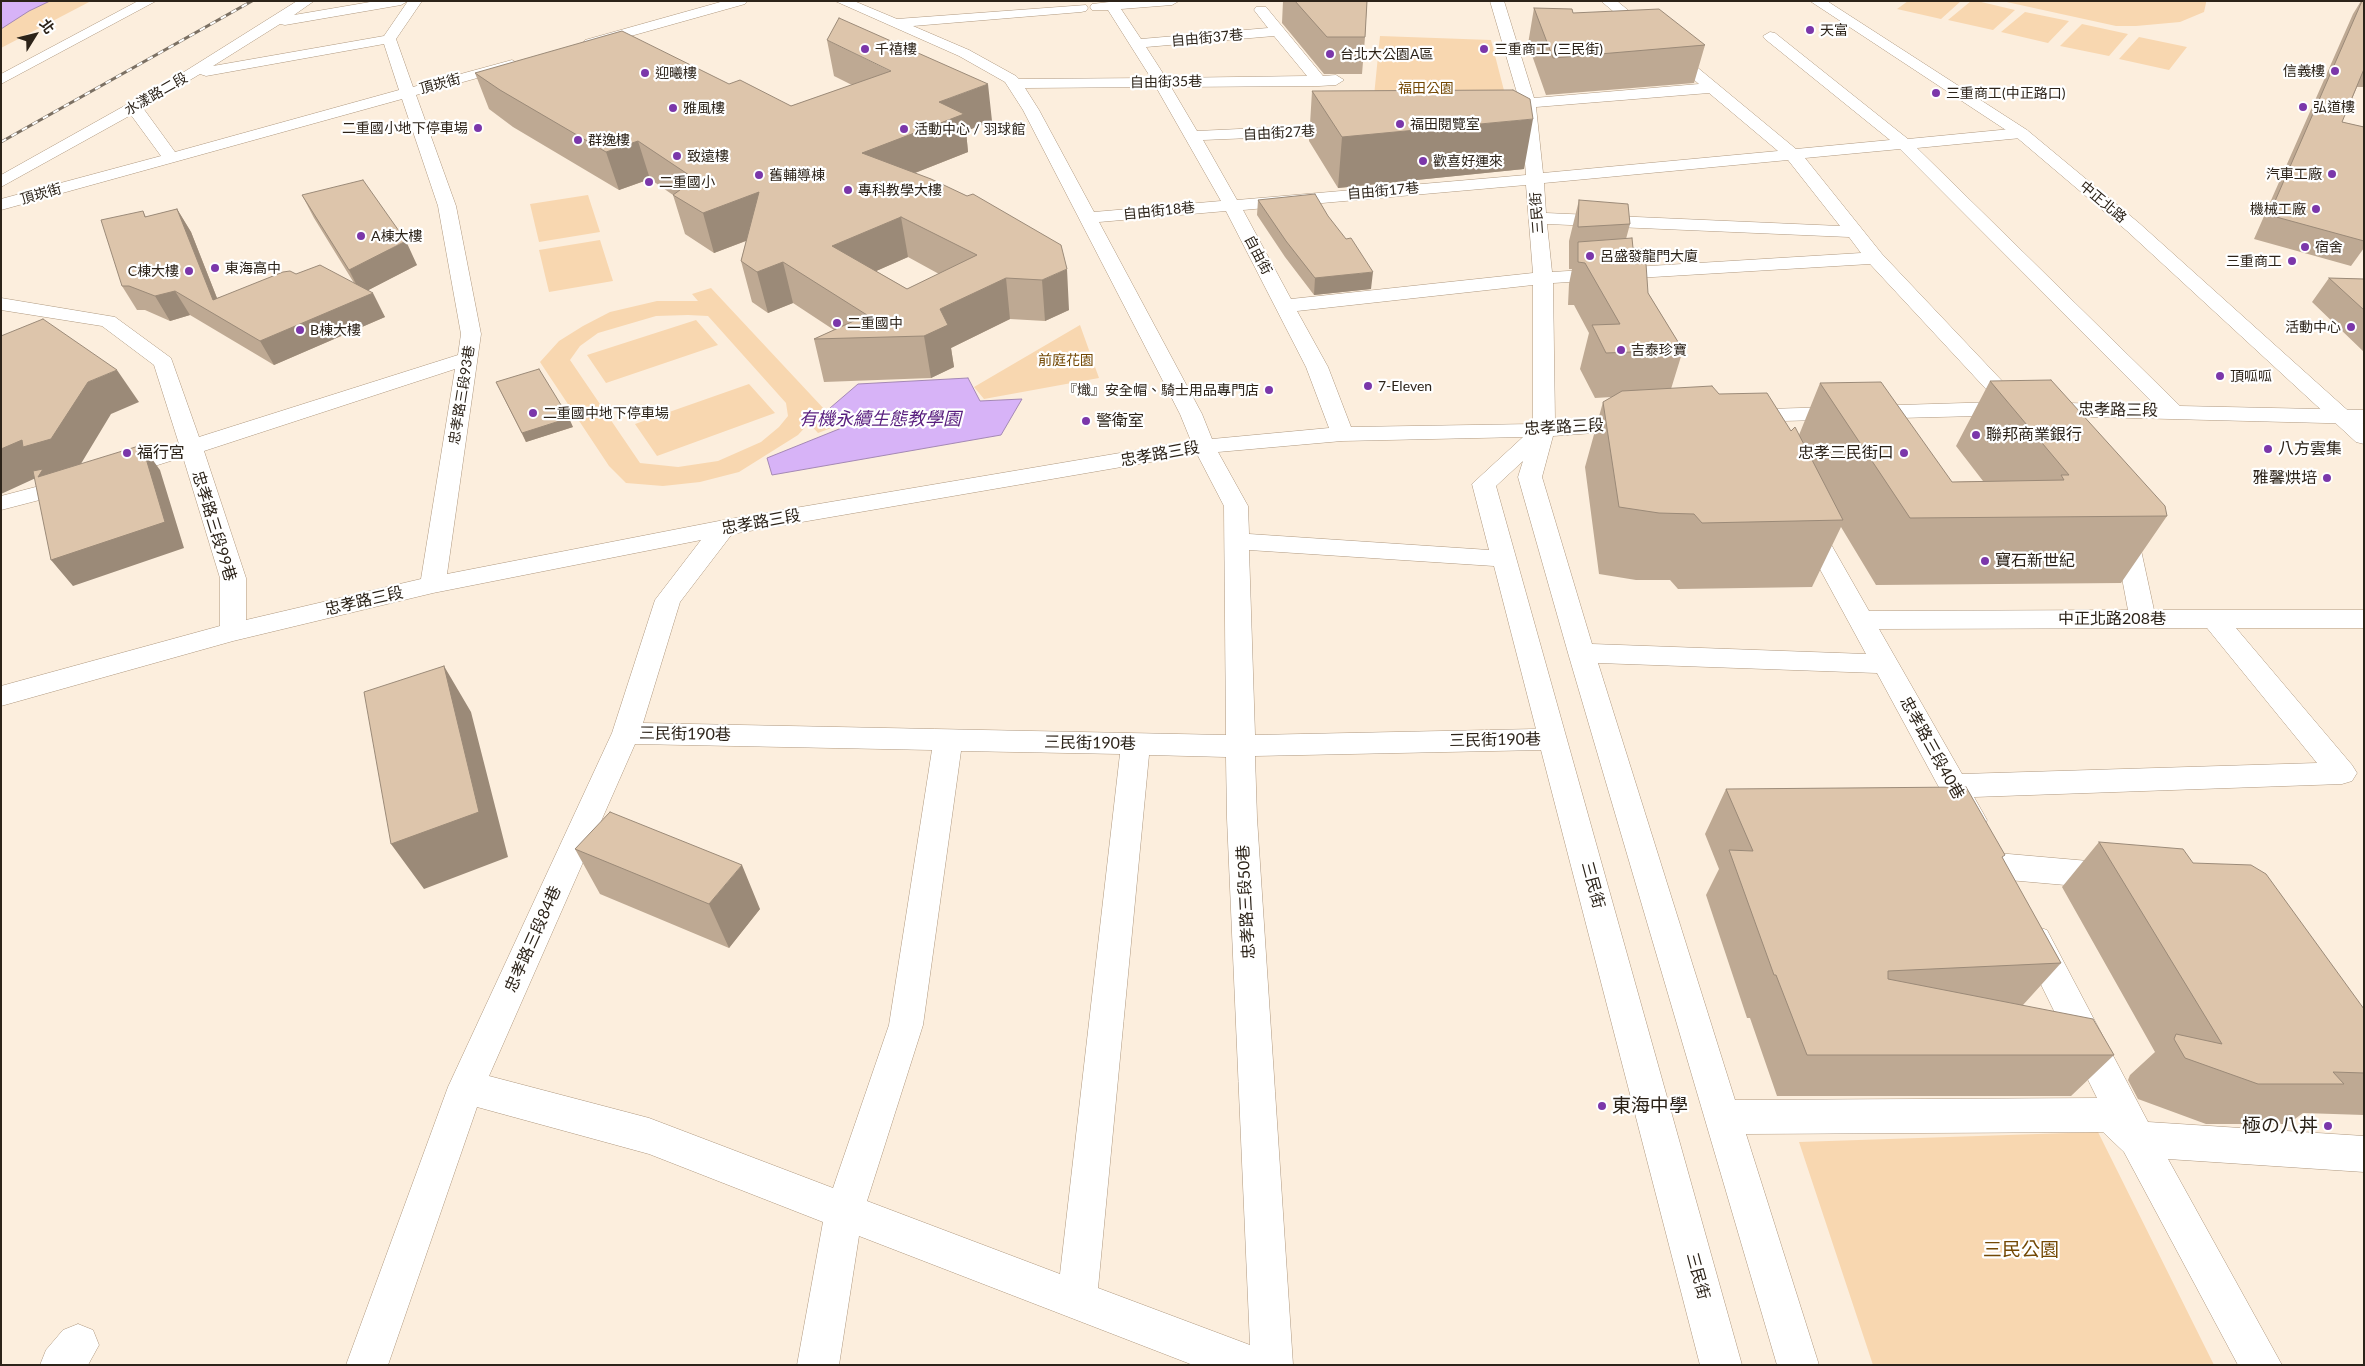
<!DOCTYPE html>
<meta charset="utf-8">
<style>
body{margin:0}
#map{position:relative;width:2365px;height:1366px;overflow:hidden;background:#fceedd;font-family:Lato,"Noto Sans TC",sans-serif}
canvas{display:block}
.frame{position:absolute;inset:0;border:2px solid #2c2319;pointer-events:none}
.north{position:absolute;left:10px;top:10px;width:50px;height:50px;-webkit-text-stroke:4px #fff;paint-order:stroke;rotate:54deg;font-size:14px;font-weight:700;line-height:20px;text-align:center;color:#2c2319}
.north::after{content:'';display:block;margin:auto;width:18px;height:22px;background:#2c2319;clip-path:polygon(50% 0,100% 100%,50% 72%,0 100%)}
</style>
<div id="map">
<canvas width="2365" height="1366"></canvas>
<div class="frame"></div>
<div class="north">北</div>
</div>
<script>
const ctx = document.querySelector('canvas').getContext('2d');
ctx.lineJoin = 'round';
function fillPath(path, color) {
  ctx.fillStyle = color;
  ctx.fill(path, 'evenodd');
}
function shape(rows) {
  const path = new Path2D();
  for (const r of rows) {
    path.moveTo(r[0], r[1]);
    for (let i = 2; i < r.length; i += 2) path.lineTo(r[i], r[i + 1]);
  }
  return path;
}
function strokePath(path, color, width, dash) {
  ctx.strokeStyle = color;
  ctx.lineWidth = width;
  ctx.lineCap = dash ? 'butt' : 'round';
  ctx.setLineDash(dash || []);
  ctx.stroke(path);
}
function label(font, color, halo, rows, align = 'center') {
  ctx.font = font + ' Lato,"Noto Sans TC","Noto Sans JP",sans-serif';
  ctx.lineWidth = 4.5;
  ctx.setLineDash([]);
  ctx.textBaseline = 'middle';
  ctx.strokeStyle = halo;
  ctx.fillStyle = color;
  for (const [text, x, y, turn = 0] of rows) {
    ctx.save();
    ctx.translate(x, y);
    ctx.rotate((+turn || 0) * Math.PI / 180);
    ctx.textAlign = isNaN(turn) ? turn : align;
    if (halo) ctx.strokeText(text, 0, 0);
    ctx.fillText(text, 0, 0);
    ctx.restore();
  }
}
const green = shape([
 [1,1,91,1,1,48],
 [1908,1,1961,1,1941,19,1897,9],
 [1971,1,1977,1,2015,10,1993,30,1948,20],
 [2002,1,2206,1,2206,3,2204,12,2180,22,2136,26,2116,26],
 [2025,12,2069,21,2048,43,2001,32],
 [2082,24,2128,34,2109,56,2060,46],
 [1380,36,1491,40,1517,141,1374,96],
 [2139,37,2187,47,2169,70,2119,59],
 [588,195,600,232,539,242,530,204],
 [600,240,613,281,549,292,539,250],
 [711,288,839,425,818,433,809,423,798,435,739,472,700,482,663,486,626,483,609,466,540,362,559,341,583,326,610,312,657,301,698,301,692,294],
 [688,315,708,316,786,403,788,416,779,427,761,442,718,461,678,467,640,463,570,360,580,346,598,333,656,316],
 [696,320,718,345,606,383,587,355],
 [1080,325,1099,378,984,399,974,387],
 [749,384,775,413,657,456,635,424],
 [2098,1132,2214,1365,1873,1365,1799,1142]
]);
const water = shape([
 [1,1,50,1,29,11,1,29,1,1],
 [968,378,980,401,1022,399,1001,435,772,475,767,458,844,427,830,408,858,384,968,378]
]);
const minor = shape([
 [138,1,156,1,1,84,1,74,138,1],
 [297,1,314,1,294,15,376,1,408,1,401,5,285,25,280,24,213,66,384,36,408,1,422,1,396,39,413,87,512,60,519,64,517,67,416,95,456,206,481,334,447,574,724,520,1191,441,1180,414,1023,110,1005,82,959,56,835,1,854,1,897,19,1086,5,1088,8,1086,11,1081,12,913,26,969,50,1016,76,1019,79,1151,78,1108,10,1092,10,1090,7,1092,4,1118,1,1179,1,1172,5,1121,9,1141,39,1268,28,1254,10,1256,7,1266,7,1323,76,1336,75,1344,80,1336,85,1319,86,1171,87,1197,131,1346,124,1354,129,1346,134,1203,140,1237,200,1526,175,1520,103,1490,1,1504,1,1534,98,1699,84,1601,1,1617,1,1796,149,1890,140,1765,39,1763,36,1770,32,1775,33,1908,139,2021,128,2027,130,2029,133,2027,136,2021,138,1917,148,2180,406,2364,410,2364,424,2016,415,1743,422,1735,420,1732,415,1735,410,1998,402,1870,264,1553,283,1555,422,1635,416,1643,418,1646,423,1643,428,1635,430,1553,436,1542,477,1592,644,1866,654,1796,525,1799,520,1808,517,1817,520,1820,525,1869,611,2128,610,2117,551,2104,534,2107,528,2116,526,2125,528,2141,550,2154,610,2364,610,2364,628,2236,628,2352,765,2357,773,2352,781,2342,784,1974,797,1987,820,1983,828,1972,832,1961,828,1877,673,1598,663,1735,1100,2097,1098,2019,940,2023,930,2035,926,2047,930,2148,1122,2364,1136,2364,1172,2168,1159,2282,1365,2238,1365,2124,1152,2103,1132,1746,1134,1819,1365,1777,1365,1568,653,1518,477,1523,461,1496,486,1742,1365,1700,1365,1541,750,1255,756,1257,818,1293,1365,1193,1365,859,1236,839,1365,797,1365,823,1222,649,1154,477,1107,388,1365,346,1365,448,1087,612,733,655,600,701,540,433,593,233,641,1,706,1,686,220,626,220,578,183,457,117,478,109,476,105,471,109,466,179,444,154,365,102,326,1,310,1,298,115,317,171,358,199,437,458,355,461,334,438,206,402,99,1,210,1,199,161,156,131,115,1,187,1,175,176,77,297,1],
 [1274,36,1307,76,1166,78,1146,47,1274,36],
 [384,44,399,90,175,152,143,108,200,74,206,76,384,44],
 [1156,87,1221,201,1094,212,1039,110,1025,88,1156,87],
 [1709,93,1778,151,1543,173,1536,107,1709,93],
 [1900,149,2155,405,2022,402,1882,254,1805,158,1900,149],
 [1788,160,1840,226,1546,213,1544,183,1788,160],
 [1526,185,1533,273,1291,299,1243,210,1526,185],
 [1226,211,1306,367,1329,428,1212,439,1202,414,1099,222,1226,211],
 [1547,224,1849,237,1861,253,1552,272,1547,224],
 [1533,285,1533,424,1351,427,1328,367,1297,311,1533,285],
 [455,369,421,579,246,620,246,578,204,451,455,369],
 [1523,437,1472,484,1489,550,1249,534,1248,506,1218,452,1342,441,1523,437],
 [1197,454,1224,506,1226,735,643,723,680,602,732,534,1197,454],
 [1249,550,1494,566,1536,729,1255,735,1249,550],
 [2207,628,2317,763,1962,774,1879,629,2207,628],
 [635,744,932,750,889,1025,833,1188,649,1118,489,1076,635,744],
 [961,751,1120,754,1060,1274,867,1201,923,1025,961,751],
 [1149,755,1226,757,1227,818,1250,1345,1098,1288,1149,755],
 [724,1,747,1,745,4,595,46,585,46,583,43,585,40,724,1],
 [74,477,82,479,86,484,82,489,1,510,1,496,74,477],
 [1997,853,2111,863,2122,867,2127,876,2122,885,2111,889,1997,879,1986,875,1981,866,1986,857,1997,853],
 [78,1324,93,1330,99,1345,88,1365,40,1365,46,1350,63,1330,78,1324]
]);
const major = shape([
 [1810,1,1827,1,2027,130,2139,223,2364,425,2364,444,2356,442,2127,231,2015,136,1810,1]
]);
const rail = shape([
 [1,142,252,1]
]);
const wall = shape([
 [1283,1,1367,1,1365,37,1362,74,1324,74,1282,23],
 [2361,1,2364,1,2364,87,2357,87,2342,122,2364,127,2364,248,2351,266,2254,239,2353,14],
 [1534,8,1573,13,1705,45,1694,83,1546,95,1528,44],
 [827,40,992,121,966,131,968,152,915,173,967,196,1069,310,1045,321,1010,319,951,348,954,367,931,378,824,382,814,339,834,330,793,303,768,313,752,302,741,261,746,241,714,253,685,234,673,195,650,179,619,190,513,127,489,109,475,73,729,84,791,106,852,85,834,76],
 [908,257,939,274,907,289,876,271],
 [1312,91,1524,169,1338,188,1309,141],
 [302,195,417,265,368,290,385,317,274,365,190,315,170,321,145,310,137,310,122,286,143,211,146,217,177,209,191,232,217,298,296,274,354,283,314,218],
 [1258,200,1371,289,1314,295,1285,257,1257,215],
 [1579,200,1630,224,1626,239,1633,248,1648,293,1683,350,1671,389,1719,394,1799,435,1820,383,1952,482,1983,481,1956,446,1990,381,2167,516,2121,583,1876,585,1841,527,1812,587,1678,589,1670,580,1636,580,1599,574,1585,467,1603,402,1612,397,1595,398,1580,369,1589,333,1574,305,1568,305,1569,284,1572,269,1569,269,1569,241],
 [2329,278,2364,279,2364,352,2312,302],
 [496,382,573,427,526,442],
 [1726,789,2002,859,2061,963,2023,1005,2114,1055,2071,1096,1777,1096,1750,1018,1747,1018,1706,895,1719,869,1705,834],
 [2099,842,2193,863,2364,1009,2364,1115,2303,1113,2288,1124,2206,1124,2138,1099,2128,1080,2130,1075,2155,1052,2062,887],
 [575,849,760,909,729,948,600,894]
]);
const shadedWall = shape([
 [988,84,992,121,966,131,968,152,869,191,862,153,939,102],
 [1533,119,1524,169,1338,188,1342,137],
 [638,141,650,179,619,190,606,152],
 [759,192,769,232,714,253,703,213],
 [177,209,191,232,226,321,213,300],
 [901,217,908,257,840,287,832,246],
 [406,241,417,265,361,294,349,270],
 [783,262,793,303,768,313,757,272],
 [1067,269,1069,310,1045,321,1042,280],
 [1373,272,1371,289,1314,295,1315,278],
 [1006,278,1010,319,951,348,954,367,931,378,924,336,940,309],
 [175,291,190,315,170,321,155,296],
 [373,293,385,317,274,365,260,341],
 [117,370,139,402,111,414,76,472,38,477,1,494,1,449,88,382],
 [569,418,573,427,526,442,522,433],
 [142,445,160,470,184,548,73,586,51,560],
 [444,666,471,712,508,857,424,889,391,844],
 [742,865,760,909,729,948,709,904]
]);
const building = shape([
 [1295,1,1367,1,1365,37,1327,37,1295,1],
 [2362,1,2364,1,2364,69,2342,122,2364,127,2364,241,2269,215,2362,1],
 [1534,8,1572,9,1573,13,1659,9,1705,45,1553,58,1534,8],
 [839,18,988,84,939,102,964,114,862,153,931,179,967,196,973,194,1061,245,1067,269,1042,280,1006,278,940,309,948,325,924,336,814,339,867,315,783,262,757,272,741,261,759,192,703,213,673,195,695,179,638,141,606,152,500,90,475,73,622,31,729,84,740,80,791,106,891,71,827,40,839,18],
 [901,217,977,255,907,289,832,246,901,217],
 [1513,90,1530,99,1533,119,1342,137,1312,91,1513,90],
 [363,180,406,241,349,270,302,195,363,180],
 [1315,194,1328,216,1346,239,1351,238,1373,272,1315,278,1286,241,1258,200,1315,194],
 [1579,200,1628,204,1630,224,1578,227,1579,200],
 [177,209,213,300,283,272,290,271,296,274,320,265,373,293,260,341,175,291,155,296,129,286,122,286,101,220,143,211,145,217,177,209],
 [1632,238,1633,248,1645,249,1648,293,1683,350,1606,353,1592,325,1620,324,1585,263,1578,262,1578,242,1632,238],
 [2329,278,2364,279,2364,310,2329,278],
 [43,319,117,370,88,382,51,439,23,447,22,440,1,449,1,336,43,319],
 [539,369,569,418,522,433,496,382,539,369],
 [2051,380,2165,506,2167,516,1910,518,1820,383,1881,382,1952,482,2064,480,2061,475,2069,475,1990,381,2051,380],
 [1712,386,1719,394,1767,393,1791,431,1795,427,1843,520,1702,523,1694,514,1659,513,1619,507,1603,402,1622,391,1712,386],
 [142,445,165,522,51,560,33,471,43,469,38,477,142,445],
 [444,666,479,812,391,844,364,692,444,666],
 [1966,787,2005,855,2002,857,2061,963,1888,971,1888,979,2093,1019,2114,1055,1807,1055,1776,975,1774,975,1729,850,1753,851,1726,789,1966,787],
 [610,812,742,865,709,904,575,849,610,812],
 [2099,842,2183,849,2193,863,2251,865,2266,874,2364,1009,2364,1073,2333,1072,2344,1084,2258,1084,2185,1058,2174,1039,2176,1034,2222,1044,2099,842]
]);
const markers = [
 [1810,30,5,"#7b37aa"],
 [865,49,5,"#7b37aa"],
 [1484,49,5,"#7b37aa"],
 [1330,54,5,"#7b37aa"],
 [2335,71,5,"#7b37aa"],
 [645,73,5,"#7b37aa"],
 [1936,93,5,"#7b37aa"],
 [2303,107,5,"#7b37aa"],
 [673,108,5,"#7b37aa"],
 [1400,124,5,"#7b37aa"],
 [478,128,5,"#7b37aa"],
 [904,129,5,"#7b37aa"],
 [578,140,5,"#7b37aa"],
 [677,156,5,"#7b37aa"],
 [1423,161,5,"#7b37aa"],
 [2332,174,5,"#7b37aa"],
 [759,175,5,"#7b37aa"],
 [649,182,5,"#7b37aa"],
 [848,190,5,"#7b37aa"],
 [2316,209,5,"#7b37aa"],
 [361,236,5,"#7b37aa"],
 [2305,247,5,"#7b37aa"],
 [1590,256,5,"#7b37aa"],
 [2292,261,5,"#7b37aa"],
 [215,268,5,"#7b37aa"],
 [189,271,5,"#7b37aa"],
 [837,323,5,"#7b37aa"],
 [2351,327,5,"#7b37aa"],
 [300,330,5,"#7b37aa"],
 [1621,350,5,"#7b37aa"],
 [2220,376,5,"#7b37aa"],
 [1368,386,5,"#7b37aa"],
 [1269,390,5,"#7b37aa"],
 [533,413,5,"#7b37aa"],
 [1086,421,5,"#7b37aa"],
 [1976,435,5,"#7b37aa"],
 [2268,449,5,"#7b37aa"],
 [127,453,5,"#7b37aa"],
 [1904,453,5,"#7b37aa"],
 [2327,478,5,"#7b37aa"],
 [1985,561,5,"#7b37aa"],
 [1602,1106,5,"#7b37aa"],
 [2328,1126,5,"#7b37aa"]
];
const farPoinames = [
 ["天富",1820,30],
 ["千禧樓",875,49],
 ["三重商工 (三民街)",1494,49],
 ["台北大公園A區",1340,54],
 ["信義樓",2325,71,"right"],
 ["迎曦樓",655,73],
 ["三重商工(中正路口)",1946,93],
 ["弘道樓",2313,107],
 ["雅風樓",683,108],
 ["福田閱覽室",1410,124],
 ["二重國小地下停車場",468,128,"right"],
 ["活動中心 / 羽球館",914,129],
 ["群逸樓",588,140],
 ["致遠樓",687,156],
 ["歡喜好運來",1433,161],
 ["汽車工廠",2322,174,"right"],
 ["舊輔導棟",769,175],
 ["二重國小",659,182],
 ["專科教學大樓",858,190],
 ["機械工廠",2306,209,"right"],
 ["A棟大樓",371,236],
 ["宿舍",2315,247],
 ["呂盛發龍門大廈",1600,256],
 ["三重商工",2282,261,"right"],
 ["東海高中",225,268],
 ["C棟大樓",179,271,"right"],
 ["二重國中",847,323],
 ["活動中心",2341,327,"right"],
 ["B棟大樓",310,330],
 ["吉泰珍寶",1631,350],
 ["頂呱呱",2230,376],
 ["7-Eleven",1378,386],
 ["『熾』安全帽、騎士用品專門店",1259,390,"right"],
 ["二重國中地下停車場",543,413]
];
const farStreetnames = [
 ["自由街37巷",1207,38,-5],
 ["自由街35巷",1166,82,-1],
 ["頂崁街",440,84,-15],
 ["水漾路二段",156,94,-30],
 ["自由街27巷",1279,133,-3],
 ["自由街17巷",1383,191,-5],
 ["頂崁街",41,194,-16],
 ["中正北路",2103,202,40],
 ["自由街18巷",1159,211,-6],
 ["三民街",1537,213,-94],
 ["自由街",1258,255,62],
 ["忠孝路三段93巷",462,395,-81]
];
const farParknames = [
 ["福田公園",1426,88],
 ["前庭花園",1066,360]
];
const streetNames = [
 ["忠孝路三段",2118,410,1],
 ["忠孝路三段",1564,427,-3],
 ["忠孝路三段",1160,454,-10],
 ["忠孝路三段",761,522,-10],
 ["忠孝路三段99巷",214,526,73],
 ["忠孝路三段",364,601,-13],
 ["中正北路208巷",2112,619],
 ["三民街190巷",685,734,1],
 ["三民街190巷",1495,740,-1],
 ["三民街190巷",1090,743,1],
 ["忠孝路三段40巷",1932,748,61],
 ["三民街",1593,885,75],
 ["忠孝路三段50巷",1246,902,-93],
 ["忠孝路三段84巷",533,939,-66],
 ["三民街",1698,1276,75]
];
const poiNames = [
 ["警衛室",1096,421],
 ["聯邦商業銀行",1986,435],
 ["八方雲集",2278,449],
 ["福行宮",137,453],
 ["忠孝三民街口",1894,453,"right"],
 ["雅馨烘培",2317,478,"right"],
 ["寶石新世紀",1995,561]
];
const waterNames = [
 ["有機永續生態教學園",880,419]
];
const nearPoinames = [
 ["東海中學",1612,1106],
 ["極の八丼",2318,1126,"right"]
];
const nearParknames = [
 ["三民公園",2021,1250]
];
fillPath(green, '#f8d7b0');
fillPath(water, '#d7b3f7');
strokePath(water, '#a488b4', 1);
strokePath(minor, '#af987f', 1);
strokePath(major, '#af987f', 1);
fillPath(minor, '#fff');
fillPath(major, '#fff');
strokePath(rail, '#7b7063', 3);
strokePath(rail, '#fff', 2, [6]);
fillPath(wall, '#bea993');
fillPath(shadedWall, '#9b8a78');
fillPath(building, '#ddc5ab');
strokePath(building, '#9b8a78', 1);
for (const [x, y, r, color] of markers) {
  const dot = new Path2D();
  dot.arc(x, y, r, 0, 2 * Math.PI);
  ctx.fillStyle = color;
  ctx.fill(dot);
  strokePath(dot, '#fff', 2);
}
label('14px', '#2c2319', '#fff', farPoinames, 'left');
label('14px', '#2c2319', '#fff', farStreetnames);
label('14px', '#734804', '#fff', farParknames);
label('16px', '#2c2319', '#fff', streetNames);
label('16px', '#2c2319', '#fff', poiNames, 'left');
label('italic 18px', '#581d7e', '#fff', waterNames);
label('19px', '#2c2319', '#fff', nearPoinames, 'left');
label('19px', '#734804', '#fff', nearParknames);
</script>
